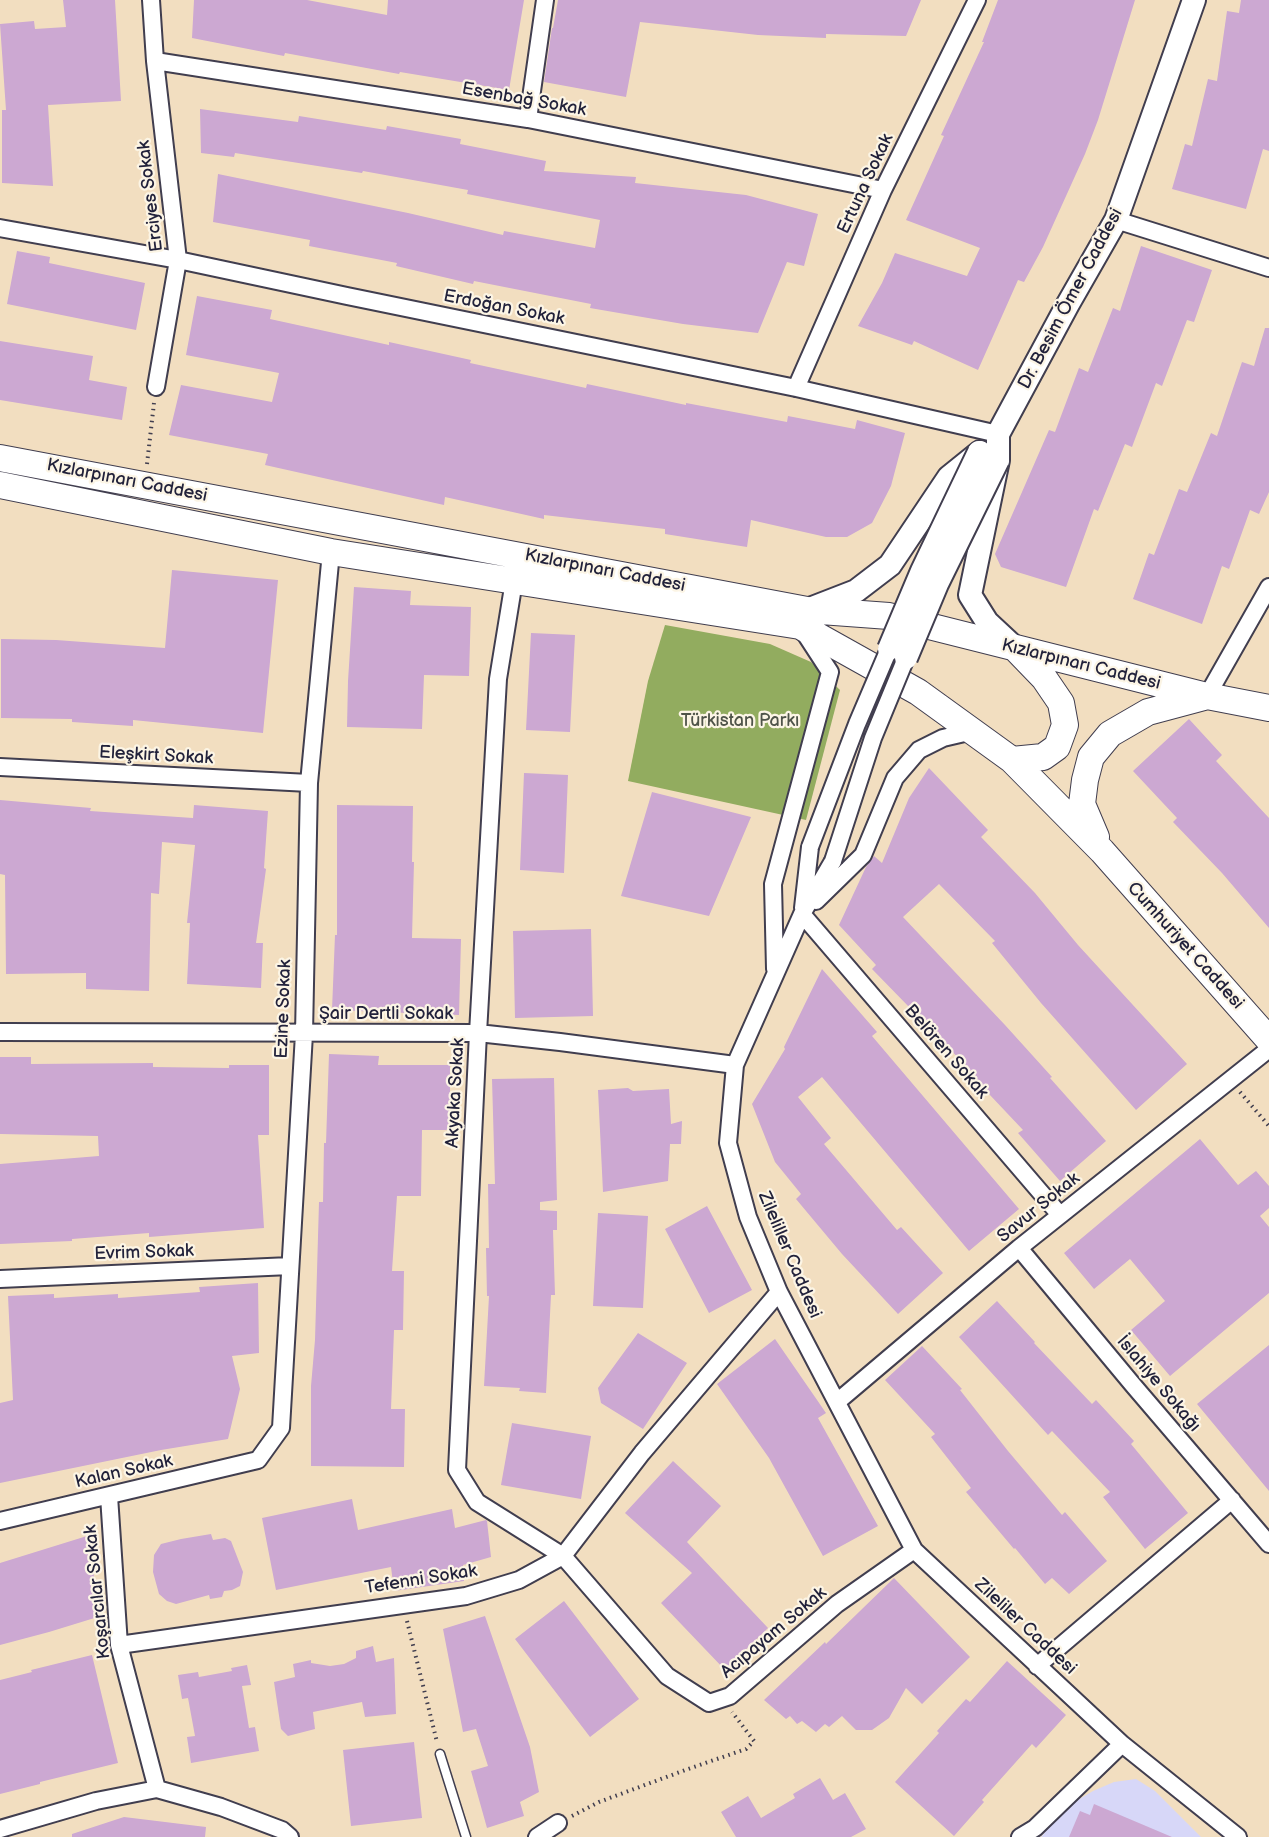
<!DOCTYPE html>
<meta charset="utf-8">
<style>
body{margin:0}
canvas{display:block;background:#f2dec0}
</style>
<canvas width="1269" height="1837"></canvas>
<script>
const ctx = document.querySelector('canvas').getContext('2d');
ctx.lineJoin = 'round';
function fillPath(path, color) {
  ctx.fillStyle = color;
  ctx.fill(path, 'evenodd');
}
function shape(rows) {
  const path = new Path2D();
  for (const r of rows) {
    path.moveTo(r[0], r[1]);
    for (let i = 2; i < r.length; i += 2) path.lineTo(r[i], r[i + 1]);
  }
  return path;
}
function strokePath(path, color, width, dash) {
  ctx.strokeStyle = color;
  ctx.lineWidth = width;
  ctx.lineCap = dash ? 'butt' : 'round';
  ctx.setLineDash(dash || []);
  ctx.stroke(path);
}
function label(font, color, halo, rows, align = 'center') {
  ctx.font = font + ' "Balsamiq Sans",sans-serif';
  ctx.lineWidth = 4.5;
  ctx.setLineDash([]);
  ctx.textBaseline = 'middle';
  ctx.strokeStyle = halo;
  ctx.fillStyle = color;
  for (const [text, x, y, turn = 0] of rows) {
    ctx.save();
    ctx.translate(x, y);
    ctx.rotate((+turn || 0) * Math.PI / 180);
    ctx.textAlign = isNaN(turn) ? turn : align;
    if (halo) ctx.strokeText(text, 0, 0);
    ctx.fillText(text, 0, 0);
    ctx.restore();
  }
}
const built = shape([
 [1136,1779,1155,1791,1201,1837,1041,1837,1061,1813,1076,1801,1093,1791,1114,1782]
]);
const forest = shape([
 [665,625,770,644,811,662,840,690,806,820,628,781,648,681]
]);
const building = shape([
 [63,0,115,0,121,101,48,105,53,186,2,183,2,110,6,110,0,24,34,21,35,29,66,27],
 [194,0,307,0,387,15,388,0,524,0,509,90,400,72,399,74,285,53,284,56,192,38],
 [558,0,921,0,906,36,826,34,826,38,758,35,640,22,626,97,544,82,552,28,553,28],
 [998,0,1135,0,1098,120,1085,154,1043,247,1024,282,1018,280,978,370,914,341,912,345,858,326,882,283,895,253,967,276,980,248,906,220,944,136,941,135,984,42,982,42],
 [1241,0,1269,0,1269,151,1263,149,1246,209,1172,189,1185,144,1192,146,1208,79,1217,81,1227,11,1239,13],
 [200,109,298,122,299,116,386,130,387,126,461,139,460,144,546,161,544,171,636,177,635,183,746,195,818,214,804,266,787,262,758,333,683,324,590,308,591,304,474,281,473,284,396,266,397,263,309,246,310,240,213,222,218,174,408,213,503,235,504,231,595,248,600,220,467,194,468,190,363,171,362,173,235,153,234,157,201,153],
 [1141,246,1212,270,1194,322,1187,320,1162,386,1156,383,1132,447,1125,444,1098,511,1094,509,1066,587,1001,567,995,554,1049,430,1055,432,1079,368,1088,372,1113,308,1120,311],
 [17,251,50,257,49,263,145,283,136,330,7,304],
 [197,296,272,310,270,319,389,345,389,342,471,360,470,363,586,388,587,384,686,405,686,403,787,422,788,416,855,429,857,420,905,433,891,486,872,523,847,537,826,537,751,520,747,547,665,534,665,529,544,515,544,519,445,497,444,505,265,465,268,454,169,435,181,385,272,402,279,373,186,355],
 [1265,328,1269,328,1269,492,1259,514,1250,510,1229,569,1222,566,1202,624,1133,599,1149,553,1154,555,1179,489,1187,492,1211,433,1217,436,1242,362,1254,366],
 [0,341,93,356,89,380,127,387,122,420,0,400],
 [172,570,278,580,263,733,133,720,133,726,72,722,72,719,1,718,1,639,56,640,165,648],
 [354,587,411,591,410,605,471,607,469,676,424,675,422,729,347,727,348,681],
 [531,633,575,635,570,732,526,730],
 [1189,719,1222,755,1216,761,1269,818,1269,928,1222,873,1173,822,1177,818,1133,771],
 [929,768,988,830,981,837,1035,893,1078,945,1187,1064,1136,1110,1041,1003,992,943,995,941,939,884,903,917,1005,1025,1052,1077,1050,1078,1106,1141,1060,1181,1018,1133,1023,1130,972,1076,974,1075,910,1006,909,1007,872,969,876,965,839,925,866,867,874,856,882,863,909,798],
 [524,773,568,775,564,873,520,870],
 [652,792,751,817,709,916,621,896],
 [0,800,91,808,90,811,193,818,194,805,268,811,264,868,266,869,256,943,263,943,261,988,187,984,190,923,187,923,195,845,162,842,159,894,151,893,149,991,86,989,86,973,6,974,5,875,0,874],
 [337,805,413,806,412,862,414,862,412,938,461,939,459,1015,332,1010,335,935,337,935],
 [591,929,593,1016,515,1018,513,931],
 [822,969,877,1032,872,1036,1019,1209,969,1251,822,1077,798,1097,831,1138,824,1144,897,1230,901,1227,943,1273,898,1314,842,1254,796,1199,801,1194,775,1162,752,1104,785,1049,784,1047],
 [329,1054,379,1056,378,1065,450,1065,450,1130,422,1130,421,1196,397,1196,392,1271,404,1271,403,1330,394,1330,391,1409,405,1409,404,1467,311,1466,311,1386,315,1340,319,1202,323,1202,324,1143,326,1143],
 [0,1057,31,1057,31,1064,153,1063,153,1067,229,1068,229,1065,269,1065,269,1135,258,1135,264,1228,149,1237,149,1233,72,1239,72,1241,0,1244,0,1164,99,1156,98,1136,0,1134],
 [554,1078,557,1200,540,1202,540,1210,557,1211,557,1230,553,1230,555,1295,551,1295,546,1393,519,1391,520,1388,484,1386,489,1296,487,1296,486,1248,489,1248,488,1184,495,1184,492,1079],
 [628,1088,633,1091,669,1089,671,1124,682,1121,681,1144,670,1144,668,1181,603,1192,598,1090],
 [1200,1139,1238,1185,1256,1171,1269,1186,1269,1208,1260,1216,1269,1227,1269,1293,1170,1376,1131,1330,1165,1301,1130,1259,1094,1289,1064,1253],
 [707,1206,752,1290,709,1313,665,1229],
 [598,1213,648,1216,643,1308,593,1306],
 [258,1283,259,1353,232,1356,240,1389,228,1439,161,1450,0,1483,0,1403,13,1400,8,1296,54,1294,54,1298,118,1294,118,1298,200,1292,199,1287],
 [997,1301,1035,1342,1034,1343,1092,1404,1096,1400,1134,1441,1131,1444,1188,1513,1145,1549,1103,1497,1110,1492,1052,1431,1048,1435,959,1337],
 [638,1333,687,1363,643,1429,601,1403,598,1388],
 [775,1339,826,1413,818,1418,878,1526,823,1556,769,1458,717,1384],
 [1269,1345,1269,1491,1197,1404],
 [922,1346,962,1389,960,1390,1008,1451,1062,1515,1065,1512,1107,1561,1069,1594,1052,1578,1045,1584,1015,1548,1014,1549,966,1492,971,1488,931,1437,935,1434,885,1380],
 [512,1423,591,1436,581,1499,501,1485],
 [673,1461,721,1506,687,1542,768,1628,725,1670,661,1603,692,1573,625,1513],
 [352,1499,358,1530,452,1509,455,1528,486,1520,487,1521,491,1557,463,1565,464,1581,394,1591,391,1567,276,1590,262,1518],
 [211,1534,213,1540,225,1538,231,1541,243,1572,240,1586,232,1590,224,1591,222,1597,210,1599,209,1595,176,1604,167,1601,159,1594,153,1572,154,1555,161,1544,181,1539],
 [87,1536,101,1616,49,1632,0,1645,0,1563],
 [894,1578,970,1657,922,1704,906,1688,889,1718,872,1730,856,1730,842,1716,829,1727,825,1724,816,1732,802,1721,797,1724,790,1716,786,1719,764,1700,825,1642,826,1644],
 [564,1601,639,1699,590,1737,515,1639],
 [485,1616,530,1747,539,1792,520,1802,524,1816,487,1828,471,1771,488,1766,476,1729,463,1732,443,1629],
 [373,1646,376,1662,394,1658,396,1714,365,1717,362,1702,313,1712,315,1729,288,1736,281,1729,274,1682,295,1677,293,1664,311,1660,311,1663,330,1666,344,1664,356,1658,356,1651],
 [92,1655,118,1763,40,1782,40,1784,0,1794,0,1680,32,1672,31,1670],
 [1007,1661,1066,1715,1036,1748,1032,1744,982,1800,984,1802,954,1836,895,1782,939,1733,937,1731,966,1699,970,1702],
 [247,1665,251,1685,242,1686,249,1728,255,1727,259,1751,191,1763,187,1737,195,1736,188,1698,182,1699,178,1675,198,1672,199,1677,232,1671,231,1668],
 [414,1742,422,1818,351,1826,343,1750],
 [820,1778,833,1800,845,1793,866,1829,851,1837,736,1837,721,1812,748,1796,761,1818,795,1798,793,1794],
 [1094,1804,1172,1837,1069,1837,1080,1811,1090,1815],
 [124,1817,206,1827,205,1837,72,1837,72,1834]
]);
const path = shape([
 [147,464,154,403],
 [1240,1092,1269,1126],
 [407,1621,437,1742],
 [572,1816,599,1802,688,1769,746,1749,754,1741,732,1712]
]);
const service = shape([
 [440,1754,466,1837]
]);
const minor = shape([
 [151,0,155,61,178,260,156,387],
 [155,61,528,119,883,190],
 [528,119,545,0],
 [1116,220,1269,268],
 [0,228,178,260,347,296,796,388,998,434],
 [796,388,883,190,977,0],
 [514,581,498,679,478,1033,457,1470,477,1502,563,1556,667,1676,709,1703,730,1696,837,1604,914,1550],
 [1207,696,1269,587],
 [0,767,309,783],
 [833,861,802,914,735,1065,728,1143,748,1217,779,1292,914,1550,1122,1744,1238,1837],
 [816,901,863,855,895,778,919,750,943,738,973,731],
 [803,908,810,847],
 [802,914,1060,1215],
 [775,969,773,884,830,672,802,629],
 [0,1032,478,1033,560,1042,735,1065],
 [1019,1248,1133,1385,1269,1544],
 [0,1279,290,1266],
 [837,1402,1019,1248,1269,1049],
 [109,1496,119,1645,157,1789],
 [0,1521,258,1460,281,1428,304,1034,309,783,331,552],
 [119,1645,466,1596,519,1580,563,1556,642,1453,779,1292],
 [1037,1666,1232,1500],
 [0,1829,96,1801,157,1789,221,1807,282,1830,290,1837],
 [537,1837,558,1823],
 [1020,1837,1035,1828,1122,1744]
]);
const secondary = shape([
 [807,610,856,591,890,565,949,477,980,452],
 [1016,649,987,622,970,595,998,460,998,434,1068,304,1116,220,1194,0]
]);
const primary = shape([
 [0,458,807,610,889,616,1207,696,1269,708],
 [0,485,331,552,800,626,918,692,1012,760,1102,851,1269,1040],
 [1012,760,1043,757,1057,747,1065,725,1061,703,1044,678,1016,649],
 [1096,837,1082,804,1085,780,1091,757,1110,734,1148,712,1204,697]
]);
const minorBridge = shape([
 [810,847,857,724,889,649],
 [833,861,873,738,906,658]
]);
const secondaryBridge = shape([
 [889,649,922,571,979,452],
 [906,658,937,584,998,460]
]);
const streetNames = [
 ["Esenbağ Sokak",524,100,10],
 ["Ertuna Sokak",866,184,-65],
 ["Erciyes Sokak",151,196,-97],
 ["Dr. Besim Ömer Caddesi",1071,299,-62],
 ["Erdoğan Sokak",504,308,11],
 ["Kızlarpınarı Caddesi",127,481,11],
 ["Kızlarpınarı Caddesi",605,571,11],
 ["Kızlarpınarı Caddesi",1081,665,14],
 ["Eleşkirt Sokak",156,756,3],
 ["Cumhuriyet Caddesi",1185,946,48],
 ["Ezine Sokak",284,1009,-88],
 ["Şair Dertli Sokak",386,1014],
 ["Belören Sokak",946,1052,49],
 ["Akyaka Sokak",456,1093,-87],
 ["Savur Sokak",1039,1208,-39],
 ["Evrim Sokak",144,1253,-2],
 ["Zileliller Caddesi",789,1255,67],
 ["İslahiye Sokağı",1158,1384,50],
 ["Kalan Sokak",124,1472,-13],
 ["Tefenni Sokak",421,1580,-9],
 ["Koşarcılar Sokak",98,1592,-96],
 ["Zileliler Caddesi",1025,1627,43],
 ["Acıpayam Sokak",774,1633,-40]
];
const parkNames = [
 ["Türkistan Parkı",740,721]
];
fillPath(built, '#d7d7f8');
fillPath(forest, '#92ac5f');
fillPath(building, '#cca8d2');
strokePath(service, '#413e4f', 11);
strokePath(minor, '#413e4f', 20);
strokePath(secondary, '#413e4f', 26);
strokePath(primary, '#413e4f', 28);
strokePath(path, '#413e4f', 4, [1.5, 4.5]);
strokePath(service, '#fff', 8);
strokePath(minor, '#fff', 16);
strokePath(secondary, '#fff', 22);
strokePath(primary, '#fff', 26);
strokePath(minorBridge, '#413e4f', 20, []);
strokePath(secondaryBridge, '#413e4f', 26, []);
strokePath(minorBridge, '#fff', 16);
strokePath(secondaryBridge, '#fff', 22);
label('18px', '#22223b', '#fcf5e5', streetNames);
label('18px', '#4f5449', '#fcf5e5', parkNames);
</script>
